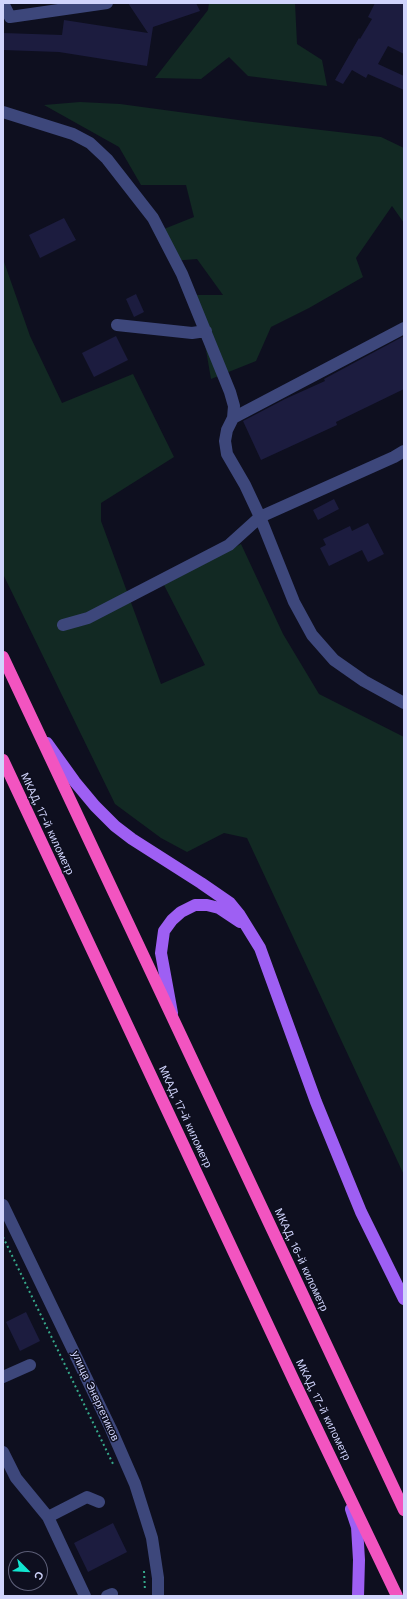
<!DOCTYPE html>
<meta charset="utf-8">
<style>
body{margin:0}
#map{position:relative;width:407px;height:1599px;overflow:hidden;background:#0e0f1f;font-family:"Work Sans",sans-serif}
canvas{display:block}
.frame{position:absolute;inset:0;border:4px solid #d0d4fc;pointer-events:none}
.north{position:absolute;left:8px;top:1551px;width:40px;height:40px;box-sizing:border-box;background:#0e0f1f;border:1px solid #5c5e77;border-radius:50%;rotate:114deg;font-size:11px;font-weight:700;line-height:16px;text-align:center;color:#d0d4fc}
.north::after{content:'';display:block;margin:auto;width:14px;height:18px;background:#11e6d0;clip-path:polygon(50% 0,100% 100%,50% 72%,0 100%)}
</style>
<div id="map">
<canvas width="407" height="1599"></canvas>
<div class="frame"></div>
<div class="north">С</div>
</div>
<script>
const ctx = document.querySelector('canvas').getContext('2d');
ctx.lineJoin = 'round';
function fillPath(path, color) {
  ctx.fillStyle = color;
  ctx.fill(path, 'evenodd');
}
function shape(rows) {
  const path = new Path2D();
  for (const r of rows) {
    path.moveTo(r[0], r[1]);
    for (let i = 2; i < r.length; i += 2) path.lineTo(r[i], r[i + 1]);
  }
  return path;
}
function strokePath(path, color, width, dash) {
  ctx.strokeStyle = color;
  ctx.lineWidth = width;
  ctx.lineCap = dash ? 'butt' : 'round';
  ctx.setLineDash(dash || []);
  ctx.stroke(path);
}
function label(font, color, halo, rows, align = 'center') {
  ctx.font = font + ' "Work Sans",sans-serif';
  ctx.lineWidth = 3;
  ctx.setLineDash([]);
  ctx.textBaseline = 'middle';
  ctx.strokeStyle = halo;
  ctx.fillStyle = color;
  for (const [text, x, y, turn = 0] of rows) {
    ctx.save();
    ctx.translate(x, y);
    ctx.rotate((+turn || 0) * Math.PI / 180);
    ctx.textAlign = isNaN(turn) ? turn : align;
    if (halo) ctx.strokeText(text, 0, 0);
    ctx.fillText(text, 0, 0);
    ctx.restore();
  }
}
const green = shape([
 [209,3,295,3,297,44,322,60,327,86,248,76,229,57,201,79,155,78,208,10],
 [80,102,120,104,253,122,381,137,404,148,404,223,392,206,356,258,363,277,309,308,271,327,256,361,211,379,206,350,193,295,223,295,197,259,172,261,154,233,194,217,186,185,141,185,119,147,44,105],
 [3,259,30,336,62,403,133,374,174,457,101,503,101,521,161,684,205,665,164,585,241,544,283,634,319,694,404,737,404,1175,247,838,224,833,187,852,161,838,115,804,3,574]
]);
const building = shape([
 [128,3,196,3,200,11,153,27,147,66,59,52,3,50,3,33,62,35,64,20,148,33],
 [375,3,404,3,404,54,388,46,378,64,404,76,404,90,368,74,366,78,352,70,343,84,335,80,359,38,360,39,372,19,368,17],
 [64,218,76,240,40,258,29,235],
 [136,294,144,312,134,317,126,299],
 [116,336,128,360,94,377,82,353],
 [404,336,404,389,336,422,337,425,261,460,243,421,285,399,325,381,324,379],
 [334,499,339,509,318,520,313,510],
 [368,523,384,554,368,562,362,550,329,566,320,548,326,545,323,539,350,526,352,531],
 [26,1312,40,1341,20,1351,6,1322],
 [113,1523,127,1552,88,1572,74,1543]
]);
const path = shape([
 [3,1237,114,1466],
 [144,1571,145,1591]
]);
const minor = shape([
 [3,3,10,17,107,3],
 [3,112,73,134,90,143,107,159,153,218,182,274,230,392,234,406,233,418,227,430,225,441,227,454,245,485,260,517,294,602,312,635,334,660,364,681,404,703],
 [117,325,192,333,206,331],
 [233,418,404,328],
 [63,625,88,618,229,545,260,517,394,457,404,451],
 [3,1205,111,1429,135,1484,152,1538,158,1578,158,1596],
 [3,1377,30,1365],
 [3,1452,16,1478,48,1517,85,1596],
 [48,1517,87,1497,99,1502],
 [107,1596,112,1594]
]);
const major = shape([
 [47,743,75,782,95,806,115,826,132,839,201,883,230,903,239,914,260,948,316,1102,361,1212,404,1299],
 [172,1013,161,953,164,931,172,920,181,912,195,905,207,905,219,908,240,922],
 [351,1509,357,1527,359,1560,358,1596]
]);
const highway = shape([
 [3,657,404,1510],
 [3,760,295,1383,397,1596]
]);
const streetNames = [
 ["МКАД, 17-й километр",47,824,65],
 ["МКАД, 17-й километр",185,1117,65],
 ["МКАД, 16-й километр",301,1260,65],
 ["улица Энергетиков",95,1396,65],
 ["МКАД, 17-й километр",323,1410,64]
];
fillPath(green, '#122923');
fillPath(building, '#1c1c3f');
strokePath(path, '#36a98b', 2, [2, 3]);
strokePath(minor, '#3d477b', 12);
strokePath(major, '#9e5ff3', 12);
strokePath(highway, '#f254c0', 12);
label('11px', '#d0d4fc', '#0e0f1f', streetNames);
</script>
